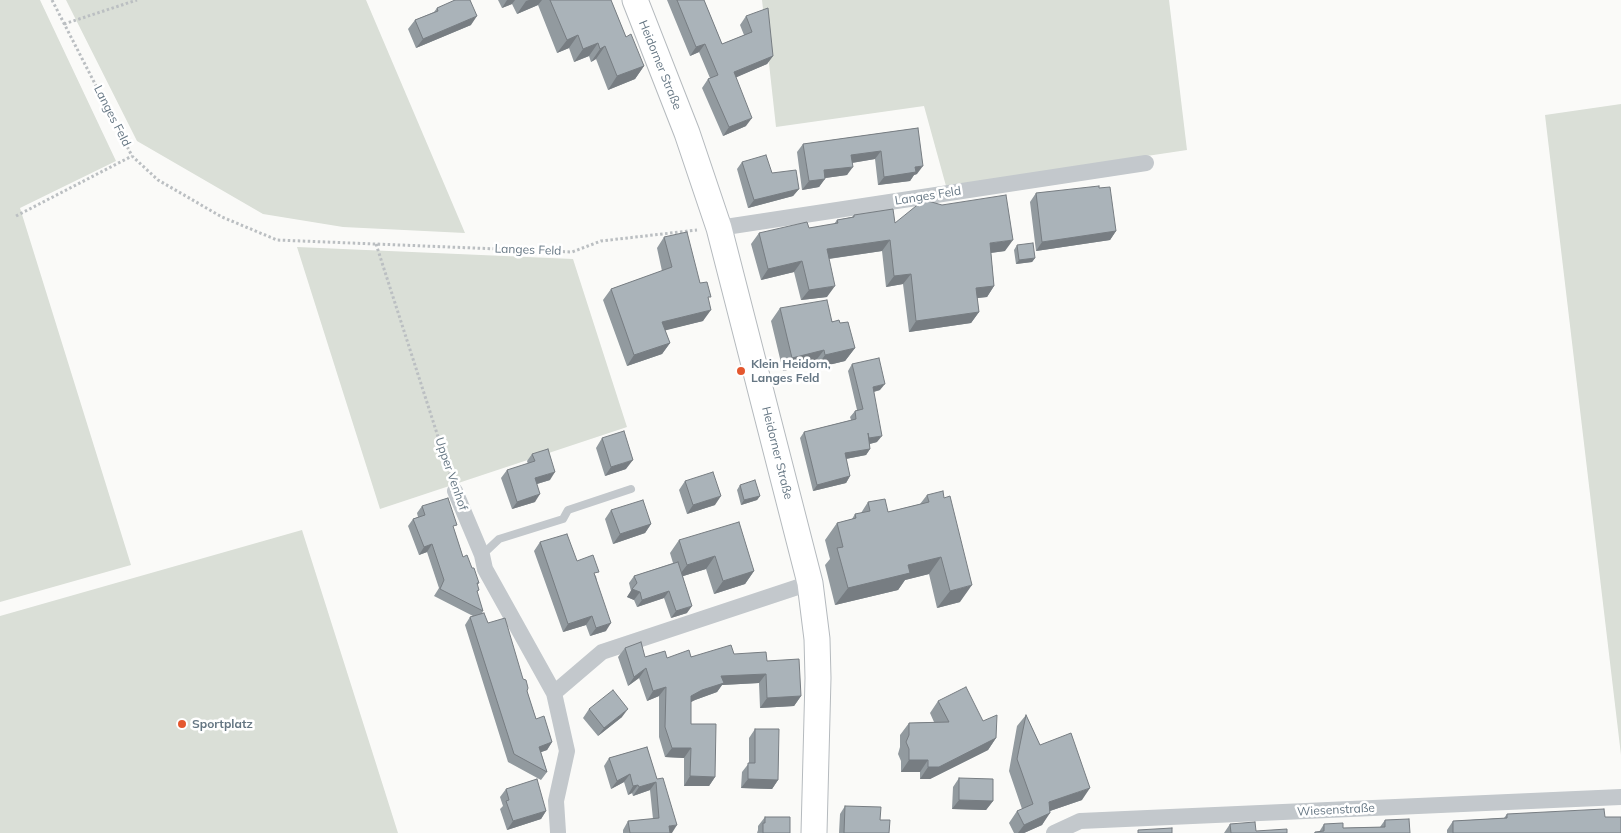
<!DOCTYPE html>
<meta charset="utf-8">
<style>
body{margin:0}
canvas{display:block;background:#fafaf8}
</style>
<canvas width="1621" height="833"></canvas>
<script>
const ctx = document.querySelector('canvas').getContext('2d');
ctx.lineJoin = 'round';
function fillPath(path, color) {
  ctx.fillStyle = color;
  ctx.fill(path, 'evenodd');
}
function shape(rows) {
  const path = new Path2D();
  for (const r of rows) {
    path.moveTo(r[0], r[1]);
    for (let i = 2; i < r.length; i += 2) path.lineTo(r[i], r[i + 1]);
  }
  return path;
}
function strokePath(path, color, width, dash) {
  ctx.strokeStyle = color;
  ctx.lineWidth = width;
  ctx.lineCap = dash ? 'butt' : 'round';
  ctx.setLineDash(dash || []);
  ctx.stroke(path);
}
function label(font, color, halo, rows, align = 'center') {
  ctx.font = font + ' Mulish,sans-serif';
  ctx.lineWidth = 5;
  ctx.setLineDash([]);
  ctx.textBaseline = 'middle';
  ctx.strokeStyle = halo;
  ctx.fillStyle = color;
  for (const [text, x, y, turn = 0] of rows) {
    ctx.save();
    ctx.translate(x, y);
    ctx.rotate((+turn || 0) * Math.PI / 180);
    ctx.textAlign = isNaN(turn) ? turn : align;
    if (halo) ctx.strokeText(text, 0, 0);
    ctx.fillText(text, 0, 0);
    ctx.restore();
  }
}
const green = shape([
 [0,0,40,0,116,161,20,208,131,565,0,602],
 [66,0,366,0,465,233,343,227,263,214,137,141],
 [762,0,1169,0,1187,150,946,186,924,106,776,127],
 [1621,104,1621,755,1545,115],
 [297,247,573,259,627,427,380,509],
 [302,530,398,833,0,833,0,616]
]);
const path = shape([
 [52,0,132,156,158,180,222,217,277,240,572,252,601,241,697,230],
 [64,24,137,0],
 [16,216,132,156],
 [376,244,451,477]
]);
const service = shape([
 [482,555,499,539,563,519,568,510,631,489]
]);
const minor = shape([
 [719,228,1146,163],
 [455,491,482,555,485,569,554,693,567,751,556,801,558,832],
 [554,693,602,652,810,583],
 [1054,833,1080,821,1621,797]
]);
const primary = shape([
 [635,0,687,133,719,228,810,583,817,639,818,678,814,833]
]);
const wall = shape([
 [498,0,611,0,626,37,644,66,635,79,608,90,596,59,591,62,589,56,574,62,569,48,557,53,538,5,517,14,512,4,502,8],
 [667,0,704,0,722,44,744,35,740,25,746,16,773,56,767,64,736,77,746,126,723,136,702,88,708,79,710,78,699,52,690,56],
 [471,1,471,25,416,48,408,29,415,20,434,12,437,8],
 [918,128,917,174,914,175,910,181,878,185,875,159,852,163,847,175,825,178,819,187,802,190,797,152,803,144],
 [742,162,799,189,793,196,748,208,737,169],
 [1099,188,1116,231,1110,240,1036,251,1030,202,1036,193],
 [854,215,895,223,1005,251,991,253,994,286,987,297,977,298,979,312,971,323,909,332,903,284,886,287,882,251,829,259,827,297,801,300,794,272,761,280,751,244,759,233,809,228,834,224,837,220,852,217],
 [664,237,700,283,708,300,703,321,665,330,670,343,662,354,627,366,603,300,611,289,662,271,657,248],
 [1017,245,1035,258,1032,262,1016,264,1014,250],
 [780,308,840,323,855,348,845,361,816,368,814,363,783,371,771,321],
 [852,364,880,390,874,392,877,442,870,444,870,449,866,455,846,459,850,476,846,483,813,491,800,438,804,432,851,420,850,417,855,411,857,410,848,371],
 [602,438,626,469,605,476,596,448],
 [532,454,550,480,537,484,535,502,512,509,501,478,507,470,528,464,527,461],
 [685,481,715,505,687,514,679,490],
 [740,485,760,496,757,500,741,505,737,490],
 [927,495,960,602,937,608,929,574,905,580,898,590,835,605,825,565,830,559,825,540,837,523,852,519,855,514,861,513,868,502,888,512,920,504],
 [422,506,454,529,463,557,472,568,479,583,477,585,479,590,477,592,483,611,482,614,527,691,536,719,552,742,547,750,541,752,547,772,541,780,508,762,465,625,470,617,473,616,434,596,439,588,427,552,419,555,408,526,413,519,418,517,417,513],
 [611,510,651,524,645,533,613,544,605,519],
 [679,540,754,571,745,584,714,594,706,569,683,576,687,613,671,618,664,598,637,607,634,600,627,597,631,591,629,583,634,576,673,563,670,553],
 [540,542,577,561,596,576,606,631,590,636,586,625,563,632,534,551],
 [625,648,645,657,667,658,734,654,767,661,801,696,794,706,760,708,759,683,722,685,717,692,695,700,691,702,691,724,715,777,709,786,684,786,684,758,665,757,659,737,659,696,647,701,639,678,628,686,618,657],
 [938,701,983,721,996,738,988,750,930,779,920,779,920,772,901,772,901,761,898,754,900,747,900,735,909,723,934,722,930,713],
 [589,709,622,717,598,736,583,718],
 [1026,715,1040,745,1082,800,1050,811,1042,825,1024,833,1014,833,1009,823,1017,811,1022,809,1009,771,1017,726],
 [755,729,778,780,772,789,741,788,742,772,749,763,749,738],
 [647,747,672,833,623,833,623,830,628,821,653,819,650,790,633,796,632,793,628,795,624,782,611,789,604,766,609,758],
 [959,778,993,801,986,810,952,809,953,787],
 [506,789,546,811,541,819,507,830,500,809,503,806,500,797],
 [845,806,880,820,889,833,839,833,840,814],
 [1507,814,1605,817,1621,833,1447,833,1447,830,1453,821,1504,818],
 [765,817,790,833,757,833,758,830,758,826],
 [1385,820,1410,833,1314,833,1315,832,1319,832,1324,824,1343,828,1380,827],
 [1230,824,1256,831,1287,833,1224,833]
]);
const shadedWall = shape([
 [507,0,515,0,512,4,502,8],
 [529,0,542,0,538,5,517,14,526,1],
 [477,16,471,25,416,48,423,39],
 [578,35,569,48,557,53,567,40],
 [598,43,589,56,574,62,583,49],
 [705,44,699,52,690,56,696,47],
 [605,46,596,59,591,62,600,49],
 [773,56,767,64,728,81,734,72],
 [644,66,635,79,608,90,617,76],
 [752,118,746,126,723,136,729,127],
 [881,151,875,159,845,164,851,155],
 [923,166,917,174,914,175,910,181,878,185,884,177,915,167],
 [853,167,847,175,818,179,824,170],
 [825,179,819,187,802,190,809,181],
 [799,189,793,196,748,208,754,200],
 [1116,231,1110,240,1036,251,1042,242],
 [890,240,882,251,820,260,827,249],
 [1013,240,1005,251,982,254,990,243],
 [1035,258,1032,262,1016,264,1019,260],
 [802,261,794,272,761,280,768,269],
 [911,274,903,284,886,287,894,276],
 [835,286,827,297,801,300,809,290],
 [994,286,987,297,968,299,976,288],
 [711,310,703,321,655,333,662,322],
 [979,312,971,323,909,332,916,321],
 [670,343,662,354,627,366,634,355],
 [855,348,845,361,816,368,825,355],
 [824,350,814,363,783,371,792,358],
 [885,384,880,390,868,393,873,387],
 [882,436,877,442,865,445,869,438],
 [870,449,866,455,840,460,845,453],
 [633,460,626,469,605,476,611,467],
 [555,472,550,480,530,486,535,478],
 [850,476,846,483,813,491,817,485],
 [540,494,535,502,512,509,517,502],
 [721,496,715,505,687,514,693,505],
 [760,496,757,500,741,505,744,500],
 [651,524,645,533,613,544,620,534],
 [432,544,427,552,419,555,424,547],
 [715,556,706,569,677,578,687,565],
 [941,557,929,574,905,580,898,590,835,605,848,588,908,565],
 [754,571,745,584,714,594,723,581],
 [972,585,960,602,937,608,950,591],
 [632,589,640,592,634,600,627,597],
 [669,591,664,598,637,607,642,600],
 [692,606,687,613,671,618,676,611],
 [592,616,586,625,563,632,568,624],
 [611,623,606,631,590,636,596,628],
 [646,668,639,678,628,686,634,677],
 [766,674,759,683,722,685,717,692,695,700,685,705,691,696,721,676],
 [666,687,659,696,647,701,653,691],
 [801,696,794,706,760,708,767,698],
 [628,709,622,717,598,736,604,728],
 [996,738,988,750,930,779,920,779,928,767],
 [552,742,547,750,533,755,539,747],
 [672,748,691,748,684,758,665,757],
 [909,760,928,760,920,772,901,772],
 [630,774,624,782,611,789,617,781],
 [690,776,715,777,709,786,684,786],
 [748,779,778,780,772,789,741,788],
 [656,782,650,790,633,796,639,787],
 [638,785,632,793,628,795,633,786],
 [1090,788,1082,800,1041,814,1049,802],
 [959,800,993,801,986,810,952,809],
 [546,811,541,819,507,830,513,821],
 [1050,813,1042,825,1024,833,1018,833,1024,825],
 [677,825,672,833,664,833,669,826]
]);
const building = shape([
 [455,0,470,0,477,16,423,39,415,20,438,11,437,8,455,0],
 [550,0,611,0,626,37,631,34,644,66,617,76,605,46,600,49,598,43,583,49,578,35,567,40,550,0],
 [677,0,704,0,722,44,752,32,746,16,768,8,773,56,734,72,752,118,729,127,708,79,718,75,705,44,696,47,677,0],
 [918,128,923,166,915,167,916,172,884,177,881,151,851,155,853,167,824,170,825,179,809,181,803,144,918,128],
 [766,155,772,173,796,170,799,189,754,200,742,162,766,155],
 [1099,186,1099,188,1110,187,1116,231,1042,242,1036,193,1099,186],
 [1006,195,1013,240,990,243,994,286,976,288,979,312,916,321,911,274,894,276,890,240,827,249,835,286,809,290,802,261,768,269,759,233,807,222,809,228,838,223,837,220,854,217,854,215,893,209,895,223,921,202,928,201,942,205,1006,195],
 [687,232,700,283,707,282,711,297,708,297,711,310,662,322,670,343,634,355,611,289,672,267,664,237,687,232],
 [1033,243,1035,258,1019,260,1017,245,1033,243],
 [827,300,832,322,839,320,840,323,848,322,855,348,825,355,824,350,792,358,780,308,827,300],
 [879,358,885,384,873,387,882,436,869,438,868,433,870,449,845,453,850,476,817,485,804,432,856,419,855,411,863,409,852,364,879,358],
 [624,431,633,460,611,467,602,438,624,431],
 [548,449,555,472,535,478,540,494,517,502,507,470,535,461,532,454,548,449],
 [713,472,721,496,693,505,685,481,713,472],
 [755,480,760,496,744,500,740,485,755,480],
 [943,491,944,498,950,496,972,585,950,591,941,557,908,565,910,573,848,588,837,548,843,547,837,523,856,518,855,514,870,511,868,502,885,499,888,512,929,502,927,495,943,491],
 [448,498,457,525,453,526,463,557,467,555,472,568,474,568,479,583,477,583,479,590,477,591,483,611,440,589,444,580,432,544,424,547,413,519,425,515,422,506,448,498],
 [643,500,651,524,620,534,611,510,643,500],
 [739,522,754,571,723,581,715,556,687,565,679,540,739,522],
 [567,534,577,561,593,555,599,572,594,573,611,623,596,628,592,616,568,624,540,542,567,534],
 [678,562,692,606,676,611,669,591,642,600,640,592,632,589,637,583,634,576,678,562],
 [484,613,488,623,505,618,523,679,526,680,528,688,527,691,536,719,544,716,552,742,539,747,547,772,514,754,470,617,484,613],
 [641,642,645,657,665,651,667,658,689,650,691,657,731,645,734,654,766,652,767,661,799,659,801,696,767,698,766,674,721,676,724,683,702,690,691,696,691,724,716,724,715,777,690,776,691,748,672,748,665,727,666,687,653,691,646,668,634,677,625,648,641,642],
 [966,687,983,721,997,715,996,738,939,767,928,767,928,760,909,760,909,749,906,742,909,735,909,723,949,722,938,701,966,687],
 [613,690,628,709,604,728,589,709,613,690],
 [1026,715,1040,745,1071,733,1090,788,1049,802,1050,813,1024,825,1017,811,1033,804,1017,759,1026,715],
 [755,729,779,729,778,780,748,779,748,763,755,763,755,729],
 [647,747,657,779,663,778,677,825,669,826,670,833,630,833,628,821,659,818,656,782,639,787,638,785,633,786,630,774,617,781,609,758,647,747],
 [959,778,993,779,993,801,959,800,959,778],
 [537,779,546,811,513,821,506,801,509,800,506,789,537,779],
 [845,806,881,807,880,820,890,820,889,833,844,833,845,806],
 [1604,809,1605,817,1621,817,1621,833,1453,833,1453,821,1507,818,1507,814,1604,809],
 [765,817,790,817,790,833,763,833,763,823,765,823,765,817],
 [1409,819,1410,833,1315,833,1315,832,1324,831,1324,824,1343,823,1343,828,1385,827,1385,820,1409,819],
 [1255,822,1256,831,1287,829,1287,833,1231,833,1230,824,1255,822],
 [1172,828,1172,833,1138,833,1138,830,1172,828]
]);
const markers = [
 [741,371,5,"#e4572e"],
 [182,724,5,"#e4572e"]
];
const streetNames = [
 ["Heidorner Straße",660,65,68],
 ["Langes Feld",112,116,63],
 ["Langes Feld",928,196,-9],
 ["Langes Feld",528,250,2],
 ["Heidorner Straße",777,453,76],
 ["Upper Venhof",451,474,71],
 ["Wiesenstraße",1336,810,-3]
];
const poiNames = [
 ["Klein Heidorn,",751,364],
 ["Langes Feld",751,378],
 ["Sportplatz",192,724]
];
fillPath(green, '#dadfd7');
strokePath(primary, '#b5babe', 27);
strokePath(path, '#bbbfc2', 3, [2.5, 2.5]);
strokePath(service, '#c3c8cc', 8);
strokePath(minor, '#c3c8cc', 16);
strokePath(primary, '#fff', 25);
fillPath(wall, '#929a9f');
fillPath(shadedWall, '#777d82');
fillPath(building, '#aab3b9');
strokePath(building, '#777d82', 1);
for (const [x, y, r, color] of markers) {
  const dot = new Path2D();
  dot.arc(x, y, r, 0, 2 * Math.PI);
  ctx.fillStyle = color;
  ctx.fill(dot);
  strokePath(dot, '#fff', 2);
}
label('12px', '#657683', '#fff', streetNames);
label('bold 12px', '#657683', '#fff', poiNames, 'left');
</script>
